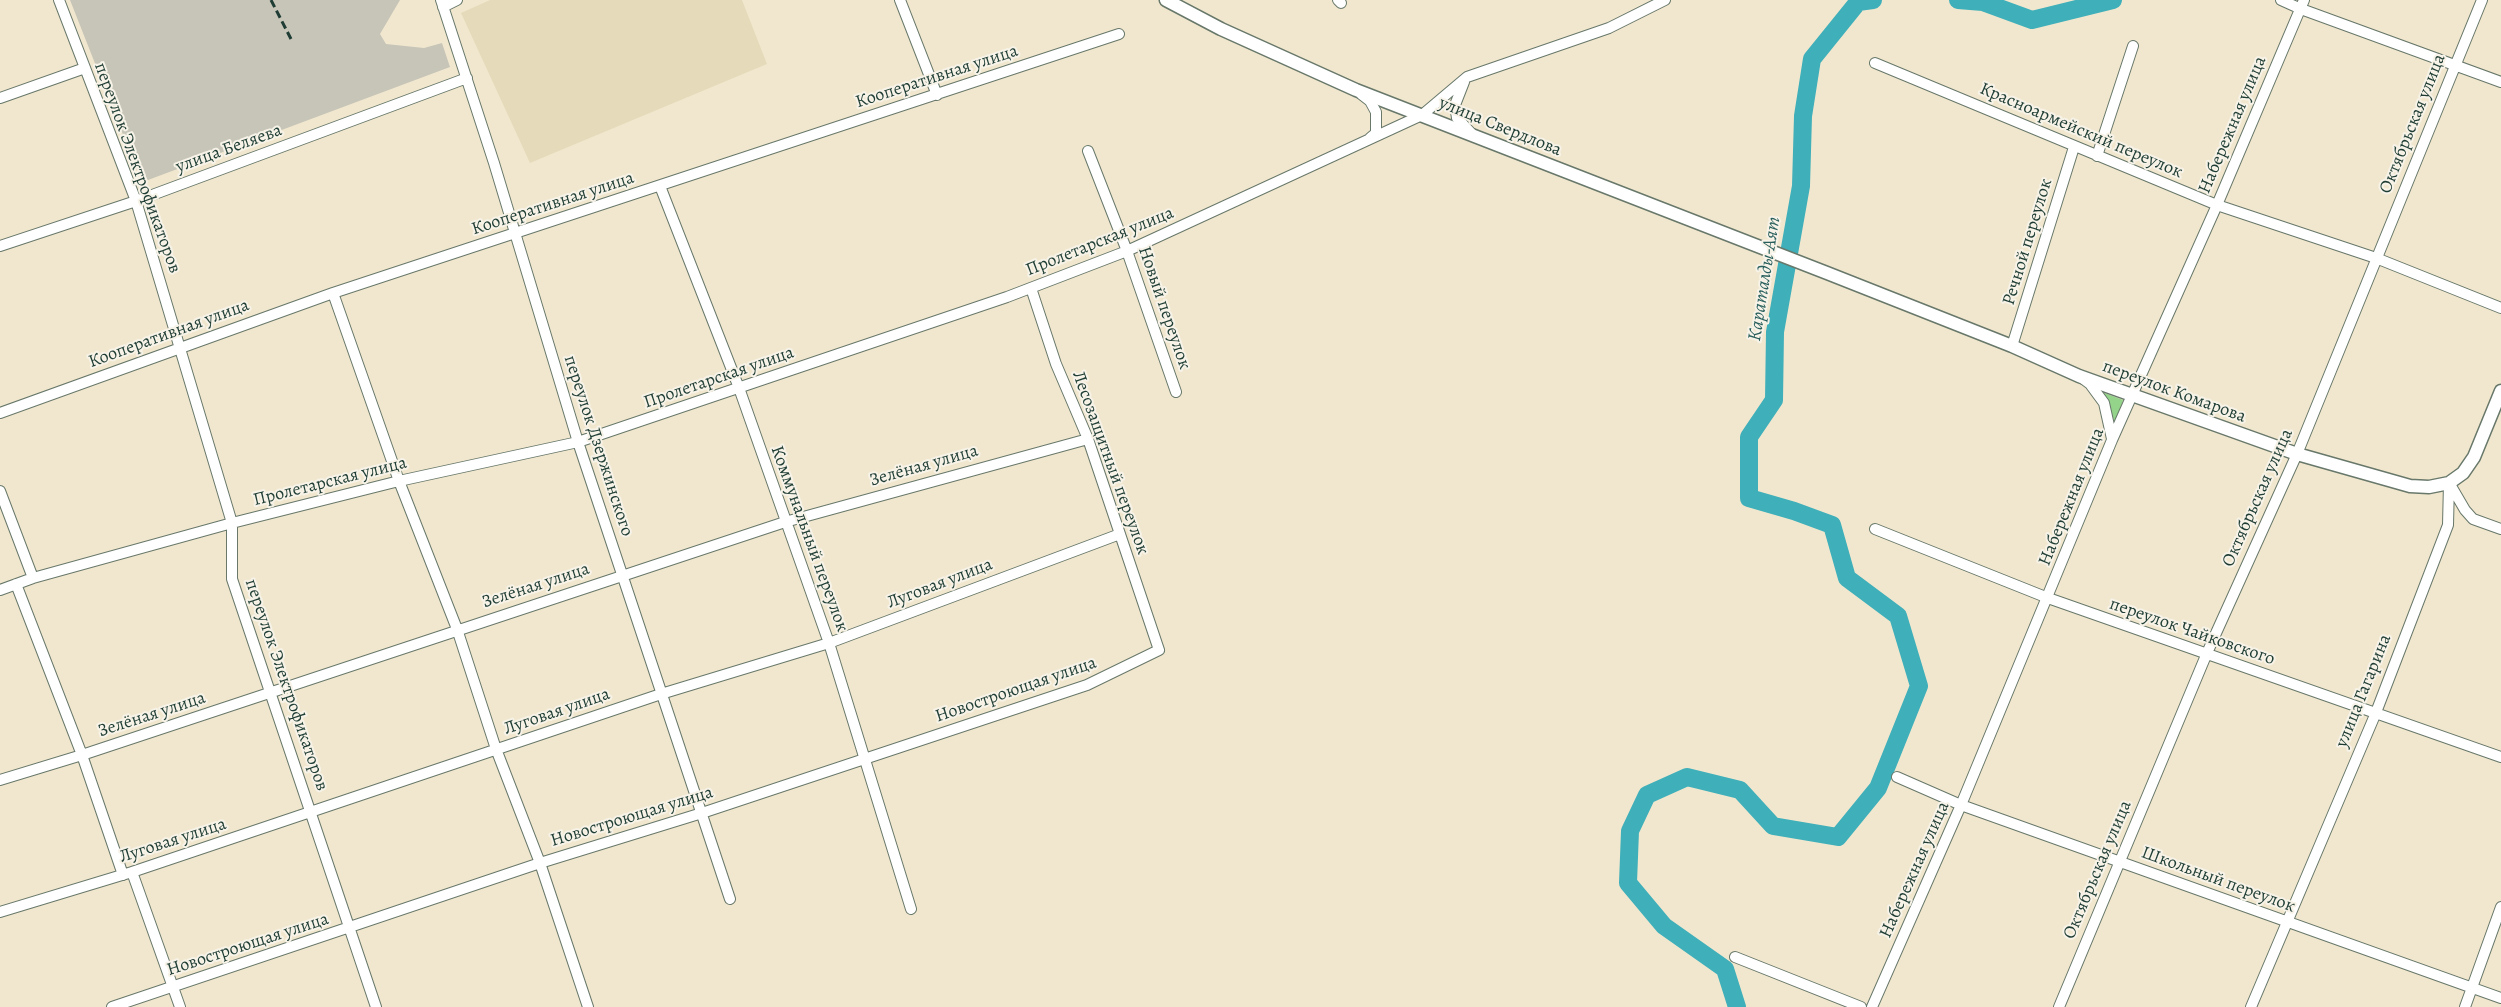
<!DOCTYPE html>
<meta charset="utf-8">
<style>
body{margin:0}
canvas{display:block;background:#f1e7ce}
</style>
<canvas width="2501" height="1007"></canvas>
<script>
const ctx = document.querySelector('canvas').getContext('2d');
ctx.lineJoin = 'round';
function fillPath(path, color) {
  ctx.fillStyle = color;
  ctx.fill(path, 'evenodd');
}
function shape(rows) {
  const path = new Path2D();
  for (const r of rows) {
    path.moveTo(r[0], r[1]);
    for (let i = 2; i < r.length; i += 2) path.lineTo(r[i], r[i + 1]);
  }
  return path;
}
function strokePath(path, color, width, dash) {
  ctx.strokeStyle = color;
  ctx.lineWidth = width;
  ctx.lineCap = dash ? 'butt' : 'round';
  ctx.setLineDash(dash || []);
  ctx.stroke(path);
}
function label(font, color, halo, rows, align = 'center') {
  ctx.font = font + ' Alegreya,serif';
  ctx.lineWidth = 4;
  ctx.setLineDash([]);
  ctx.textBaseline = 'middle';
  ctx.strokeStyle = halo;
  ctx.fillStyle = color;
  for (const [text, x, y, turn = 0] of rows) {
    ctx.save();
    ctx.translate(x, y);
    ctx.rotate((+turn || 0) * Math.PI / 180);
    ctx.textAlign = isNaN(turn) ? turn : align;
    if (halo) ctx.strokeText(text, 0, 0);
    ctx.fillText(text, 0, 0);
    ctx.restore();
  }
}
const built = shape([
 [490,0,742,0,767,64,530,163,461,13]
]);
const industrial = shape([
 [70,0,400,0,380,34,386,44,424,48,442,43,450,67,148,180,137,170]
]);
const green = shape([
 [2102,392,2123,400,2116,425]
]);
const river = shape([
 [1958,0,1983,2,2032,20,2113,0],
 [1737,1007,1725,969,1664,926,1628,883,1630,831,1647,795,1687,777,1740,790,1773,826,1838,837,1878,788,1919,686,1898,616,1847,578,1832,525,1794,511,1749,498,1749,437,1774,400,1775,332,1801,186,1803,116,1812,59,1858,2,1873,0]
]);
const minor = shape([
 [59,0,136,201,232,523,232,579,376,1007],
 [441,0,494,163,578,442,730,899],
 [900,0,937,95],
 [1338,0,1341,3],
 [2281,0,2301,9,2501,82],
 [443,7,457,0],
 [1875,63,2217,205,2376,258,2501,308],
 [1464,82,1455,105,1457,118,1471,133],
 [1361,94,1370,101,1376,112,1376,133,1370,138],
 [0,98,85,68],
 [1088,151,1127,251,1176,392],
 [2097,156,2133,46],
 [660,186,739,388,829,643,911,909],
 [0,246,136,201,467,78],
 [333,293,399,481,457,629,496,749,540,863,588,1007],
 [2012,346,2074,147],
 [2082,378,2090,384,2104,403,2112,439],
 [0,413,333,293,1119,34],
 [2451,486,2465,510,2473,519,2501,529],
 [0,491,33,578],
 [1875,529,2048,598,2501,757],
 [16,584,82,755,123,875],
 [0,590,33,578,232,523,399,481,578,442,1007,297,1127,251,1422,115,1467,77,1609,28,1665,0],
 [1897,777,1961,805,2501,998],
 [0,780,82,755,785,522,1088,439],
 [132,872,180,1007],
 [0,912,132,872,661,694,829,643,1120,534],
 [1735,957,1861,1007],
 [112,1007,540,863,702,813,1087,685,1159,650,1088,439,1056,364,1031,288],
 [1872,1007,1961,805,2112,440,2217,205,2304,0],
 [2059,1007,2207,653,2297,454,2482,0],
 [2251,1007,2375,715,2448,525,2449,483],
 [2465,1007,2501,907]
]);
const major = shape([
 [1166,0,1221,29,1356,90,1827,273,2012,346,2079,376,2297,454,2410,486,2429,487,2449,483,2463,473,2474,457,2501,391]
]);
const rail = shape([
 [271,0,291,39]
]);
const streetNames = [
 ["Кооперативная улица",937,77,-18],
 ["Октябрьская улица",2413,124,-68],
 ["Набережная улица",2233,125,-67],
 ["улица Свердлова",1500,127,22],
 ["Красноармейский переулок",2081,131,23],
 ["улица Беляева",229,149,-20],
 ["переулок Электрофикаторов",137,168,70],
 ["Кооперативная улица",553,204,-18],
 ["Пролетарская улица",1100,242,-22],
 ["Речной переулок",2028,242,-73],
 ["Новый переулок",1164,308,71],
 ["Кооперативная улица",169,334,-20],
 ["Пролетарская улица",719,378,-19],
 ["переулок Комарова",2174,392,20],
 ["переулок Дзержинского",598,446,72],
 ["Лесозащитный переулок",1110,463,70],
 ["Зелёная улица",924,466,-16],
 ["Пролетарская улица",330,482,-14],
 ["Набережная улица",2072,497,-68],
 ["Октябрьская улица",2258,498,-66],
 ["Коммунальный переулок",809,539,70],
 ["Луговая улица",940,584,-21],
 ["Зелёная улица",536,586,-18],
 ["переулок Чайковского",2192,632,19],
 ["переулок Электрофикаторов",286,685,71],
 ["Новостроющая улица",1016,690,-19],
 ["улица Гагарина",2364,691,-68],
 ["Луговая улица",557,712,-19],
 ["Зелёная улица",152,715,-18],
 ["Новостроющая улица",632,817,-17],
 ["Луговая улица",173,841,-18],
 ["Набережная улица",1915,870,-66],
 ["Октябрьская улица",2098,870,-67],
 ["Школьный переулок",2218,880,20],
 ["Новостроющая улица",248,945,-18]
];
const waterNames = [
 ["Караталды-Аят",1765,279,-81]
];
fillPath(built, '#e5dbba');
fillPath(industrial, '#c7c5b8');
fillPath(green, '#94d48a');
strokePath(river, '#3fafba', 18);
strokePath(minor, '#68786a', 12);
strokePath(major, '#68786a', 15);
strokePath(minor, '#fff', 10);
strokePath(major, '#fff', 12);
strokePath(rail, '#1f3d34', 3, [8, 4]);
label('18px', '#1f3d34', '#f7f3e8', streetNames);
label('italic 19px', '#295f5c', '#f7f3e8', waterNames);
</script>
